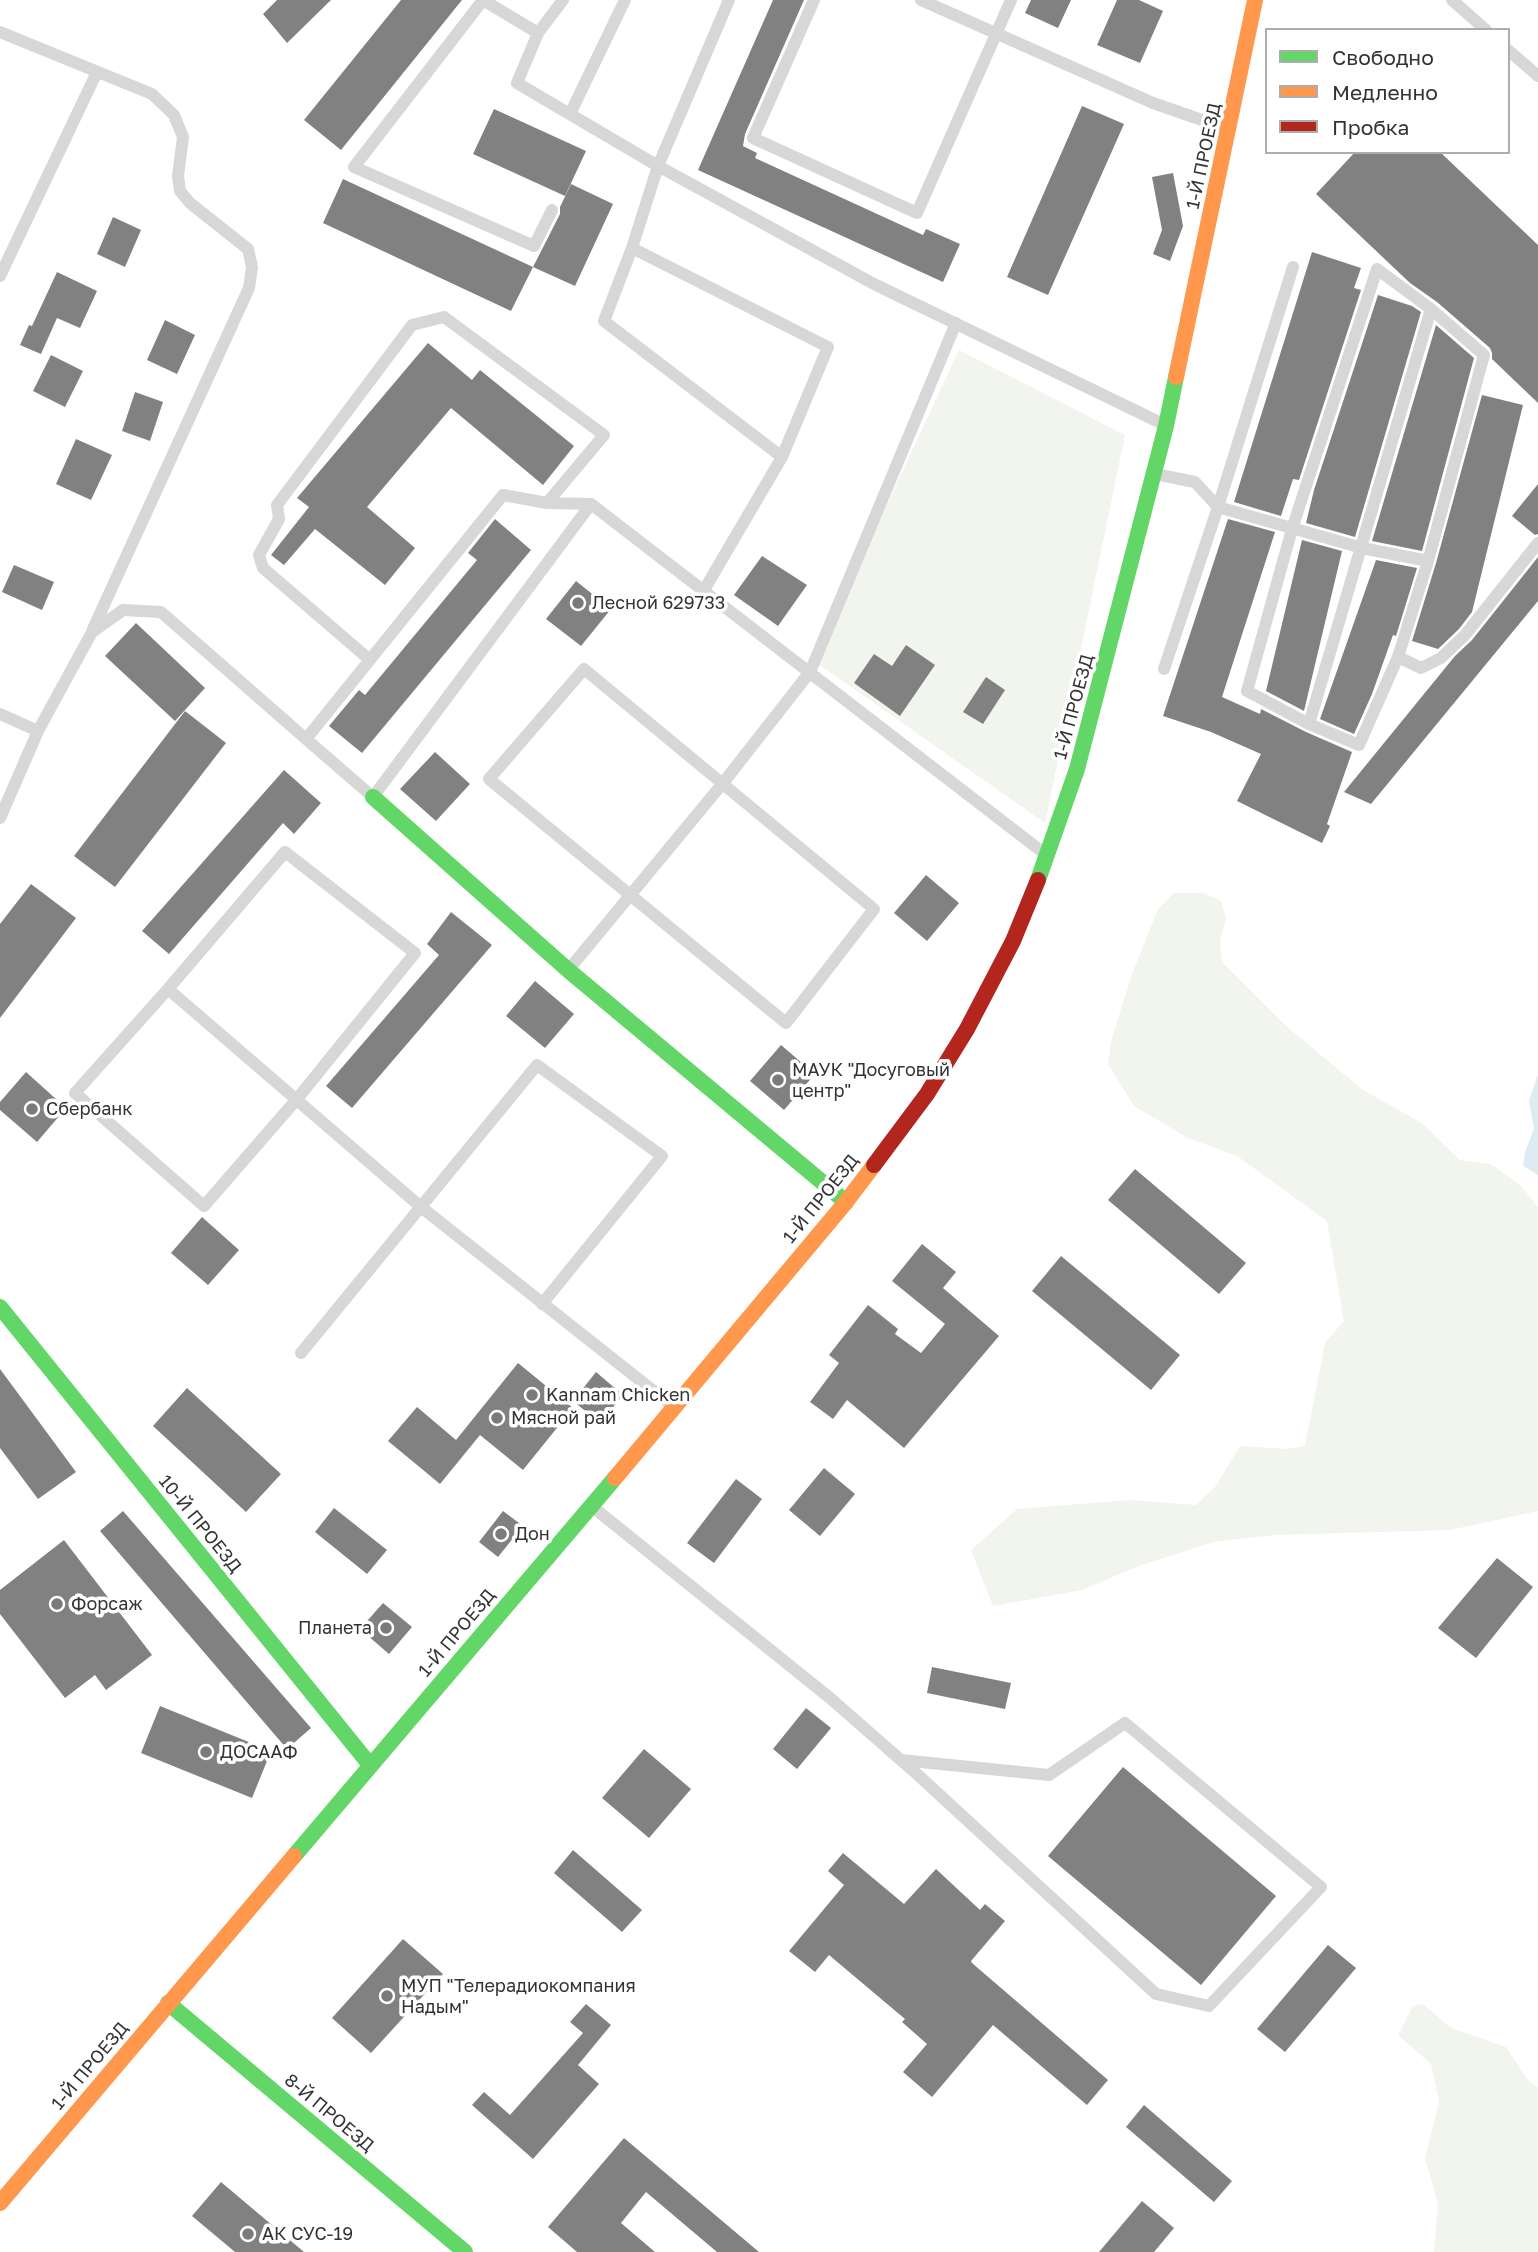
<!DOCTYPE html>
<meta charset="utf-8">
<style>
body{margin:0}
#map{position:relative;width:1538px;height:2252px;overflow:hidden;background:#fff;font-family:"Golos Text",sans-serif}
canvas{display:block}
.legend{position:absolute;left:1265px;top:28px;width:245px;height:126px;box-sizing:border-box;background:#fff;border:2px solid #adadad;margin:0;padding:9px 12px;list-style:none;font-size:21px;color:#333}
.legend li{display:flex;align-items:center;gap:14px;height:35px}
.legend b{width:35px;border:2px solid #adadad}
</style>
<div id="map">
<canvas width="1538" height="2252"></canvas>
<ul class="legend">
<li><b style="height:9px;background:#63d668"></b>Свободно</li>
<li><b style="height:9px;background:#ff974d"></b>Медленно</li>
<li><b style="height:9px;background:#b3261e"></b>Пробка</li>
</ul>
</div>
<script>
const ctx = document.querySelector('canvas').getContext('2d');
ctx.lineJoin = 'round';
function fillPath(path, color) {
  ctx.fillStyle = color;
  ctx.fill(path, 'evenodd');
}
function shape(rows) {
  const path = new Path2D();
  for (const r of rows) {
    path.moveTo(r[0], r[1]);
    for (let i = 2; i < r.length; i += 2) path.lineTo(r[i], r[i + 1]);
  }
  return path;
}
function strokePath(path, color, width, dash) {
  ctx.strokeStyle = color;
  ctx.lineWidth = width;
  ctx.lineCap = dash ? 'butt' : 'round';
  ctx.setLineDash(dash || []);
  ctx.stroke(path);
}
function label(font, color, halo, rows, align = 'center') {
  ctx.font = font + ' "Golos Text",sans-serif';
  ctx.lineWidth = 7;
  ctx.setLineDash([]);
  ctx.textBaseline = 'middle';
  ctx.strokeStyle = halo;
  ctx.fillStyle = color;
  for (const [text, x, y, turn = 0] of rows) {
    ctx.save();
    ctx.translate(x, y);
    ctx.rotate((+turn || 0) * Math.PI / 180);
    ctx.textAlign = isNaN(turn) ? turn : align;
    if (halo) ctx.strokeText(text, 0, 0);
    ctx.fillText(text, 0, 0);
    ctx.restore();
  }
}
const green = shape([
 [959,350,1125,435,1045,823,814,661],
 [1174,893,1204,893,1221,901,1226,918,1220,941,1222,962,1286,1026,1363,1090,1422,1123,1460,1160,1491,1164,1521,1186,1538,1207,1538,1511,1450,1530,1274,1535,1213,1542,1136,1567,1082,1590,993,1606,971,1550,1017,1509,1130,1500,1196,1505,1215,1487,1240,1446,1287,1449,1305,1446,1325,1343,1344,1321,1327,1221,1237,1156,1188,1138,1134,1106,1108,1064,1112,1038,1132,974,1158,909],
 [1423,2004,1451,2028,1506,2047,1527,2079,1538,2088,1538,2252,1434,2252,1438,2204,1425,2158,1439,2102,1431,2064,1398,2035,1413,2006]
]);
const water = shape([
 [1538,1074,1538,1175,1523,1166,1525,1152,1534,1129,1529,1101]
]);
const building = shape([
 [277,0,331,0,287,43,263,14],
 [401,0,462,0,341,150,304,120],
 [773,0,804,0,745,134,743,146,757,153,755,158,923,235,926,229,960,244,943,282,698,170],
 [1031,0,1071,0,1058,28,1025,13],
 [1117,0,1139,0,1163,11,1140,63,1097,45],
 [1082,106,1124,124,1048,295,1007,277],
 [494,109,586,151,565,196,473,154],
 [1355,152,1440,152,1538,245,1538,403,1492,359,1492,353,1490,348,1437,302,1410,283,1316,194],
 [1173,173,1183,226,1170,261,1153,254,1162,230,1152,177],
 [343,179,533,267,511,311,323,223],
 [571,184,613,204,575,286,533,267,560,214,560,207],
 [113,217,141,230,125,267,97,254],
 [1312,252,1361,268,1354,288,1361,290,1299,480,1293,479,1281,516,1234,502],
 [57,272,97,291,80,328,57,318,41,354,20,345,29,325,32,326],
 [1378,295,1412,306,1421,312,1355,537,1306,523,1314,490],
 [165,320,195,335,177,374,147,360],
 [1436,325,1474,358,1422,551,1372,541],
 [428,343,472,380,480,370,574,446,543,485,451,408,367,507,415,548,385,585,315,529,284,565,271,555,309,507,297,498],
 [51,355,83,371,65,407,33,391],
 [135,392,163,402,150,441,122,431],
 [1482,395,1523,405,1472,612,1459,629,1438,649,1412,641,1436,563],
 [76,439,112,455,91,500,56,484],
 [1538,484,1538,534,1535,535,1512,516],
 [495,519,531,550,362,753,329,726,359,690,365,695,477,560,468,553],
 [1228,519,1275,532,1222,697,1260,714,1261,709,1306,732,1352,752,1327,824,1330,826,1322,843,1237,801,1261,754,1211,732,1163,716],
 [1302,540,1342,551,1304,711,1266,691],
 [762,556,807,585,778,626,734,595],
 [1538,557,1538,601,1371,804,1344,792,1455,656,1472,640],
 [1376,560,1417,568,1396,636,1393,635,1372,694,1354,734,1320,719],
 [14,565,54,582,42,610,2,592],
 [576,581,611,609,581,646,546,619],
 [136,623,205,688,175,721,105,656],
 [906,645,935,665,900,716,854,683,874,654,892,666],
 [986,677,1005,690,983,724,963,712],
 [185,711,226,743,115,887,74,856],
 [435,752,470,784,436,821,400,789],
 [284,770,321,803,294,834,283,823,169,954,142,931],
 [926,875,959,903,927,941,894,913],
 [31,884,76,918,0,1018,0,924],
 [451,912,492,945,352,1108,326,1086,439,955,427,944],
 [535,981,574,1014,545,1048,506,1016],
 [781,1045,815,1074,784,1110,750,1081],
 [26,1072,66,1108,37,1142,0,1110,0,1102],
 [1135,1169,1246,1263,1219,1294,1108,1200],
 [202,1217,239,1250,208,1285,171,1253],
 [922,1244,956,1272,943,1288,999,1336,904,1448,847,1400,833,1419,810,1402,839,1363,829,1355,868,1305,898,1329,895,1334,921,1353,945,1324,892,1281],
 [1061,1256,1180,1355,1151,1390,1032,1291],
 [518,1363,573,1408,523,1470,480,1435,440,1484,388,1441,417,1407,456,1440],
 [0,1369,76,1472,38,1499,0,1448],
 [596,1372,623,1395,600,1423,573,1401],
 [187,1388,281,1474,246,1512,153,1426],
 [824,1468,855,1494,820,1536,789,1510],
 [736,1479,762,1499,714,1563,687,1543],
 [334,1508,387,1550,367,1574,315,1532],
 [123,1511,311,1728,287,1749,100,1531],
 [503,1511,523,1526,498,1557,479,1542],
 [64,1540,152,1655,106,1690,95,1675,65,1698,0,1614,0,1590],
 [1497,1558,1533,1587,1476,1658,1438,1628],
 [383,1603,412,1627,389,1654,360,1629],
 [932,1667,1011,1683,1005,1709,927,1693],
 [160,1706,271,1751,252,1798,141,1753],
 [806,1708,831,1728,797,1769,773,1749],
 [644,1749,691,1789,649,1838,602,1798],
 [1123,1767,1276,1896,1201,1985,1048,1856],
 [573,1850,642,1910,622,1932,554,1873],
 [843,1853,904,1904,936,1869,980,1910,985,1904,1005,1921,971,1961,972,1963,1108,2080,1087,2105,993,2025,932,2097,903,2072,927,2044,902,2022,905,2019,829,1955,815,1972,789,1951,844,1885,828,1871],
 [403,1939,443,1974,371,2053,332,2018],
 [1328,1945,1356,1968,1285,2052,1257,2029],
 [586,2004,611,2025,578,2065,599,2084,533,2159,472,2105,484,2092,510,2115,583,2033,570,2022],
 [1144,2105,1232,2181,1214,2202,1126,2127],
 [624,2138,759,2252,717,2252,646,2192,621,2223,655,2252,577,2252,548,2227],
 [221,2182,304,2252,235,2252,192,2216],
 [1142,2201,1174,2228,1154,2252,1099,2252]
]);
const lane = shape([
 [563,0,538,33,517,83,658,166,874,284,1163,424],
 [729,0,658,166,632,248,604,321,782,457],
 [814,0,753,138,917,213,1011,0],
 [921,0,1153,103,1225,128],
 [1452,0,1486,30],
 [0,32,152,94,174,115,183,137,178,176,180,191,190,203,248,249,252,267,249,288,93,629],
 [538,33,483,0,354,167,534,246,552,210],
 [1508,50,1538,76],
 [570,114,625,0],
 [632,248,828,347,782,457,704,590],
 [1377,269,1431,309,1484,355,1428,561,1398,657,1359,745,1309,724,1247,691,1292,529,1377,269],
 [0,276,97,72],
 [1155,474,1195,482,1218,507,1362,548,1428,561],
 [1398,657,1421,668,1441,658,1465,635,1538,543],
 [370,660,263,568,259,555,279,519,277,505,412,325,444,317,604,435,547,503],
 [584,669,874,909,786,1023,489,779,584,669],
 [1164,669,1218,507,1293,267],
 [0,714,38,731],
 [1309,724,1431,309],
 [306,739,373,797,591,504],
 [0,818,38,731,92,632,123,610,161,612,306,739,503,495,547,503,591,504,1045,854],
 [285,852,415,953,297,1099,204,1206,75,1093,168,989,285,852],
 [570,968,723,783,810,672,956,323],
 [168,989,421,1207,675,1408],
 [301,1353,537,1065,662,1156,542,1304],
 [594,1508,830,1698,918,1775,1156,1994,1209,2006,1321,1887,1125,1723,1049,1775,901,1760]
]);
const fast = shape([
 [373,797,568,970,846,1202],
 [1038,880,1077,769,1166,426,1176,377],
 [0,1307,370,1765],
 [294,1856,615,1478],
 [168,2003,465,2252]
]);
const slow = shape([
 [1176,377,1255,0],
 [615,1478,846,1202,874,1165],
 [0,2203,294,1856]
]);
const jam = shape([
 [874,1165,927,1094,967,1029,1013,941,1038,880]
]);
const markers = [
 [578,603,7,"#7a7a7a"],
 [778,1080,7,"#7a7a7a"],
 [32,1109,7,"#7a7a7a"],
 [532,1395,7,"#7a7a7a"],
 [497,1418,7,"#7a7a7a"],
 [501,1534,7,"#7a7a7a"],
 [57,1604,7,"#7a7a7a"],
 [386,1628,7,"#7a7a7a"],
 [206,1752,7,"#7a7a7a"],
 [387,1996,7,"#7a7a7a"],
 [248,2234,7,"#7a7a7a"]
];
const streetNames = [
 ["1-Й ПРОЕЗД",1204,156,-78],
 ["1-Й ПРОЕЗД",1074,707,-75],
 ["1-Й ПРОЕЗД",821,1199,-51],
 ["10-Й ПРОЕЗД",200,1524,51],
 ["1-Й ПРОЕЗД",457,1633,-50],
 ["1-Й ПРОЕЗД",90,2066,-50],
 ["8-Й ПРОЕЗД",329,2113,40]
];
const poiNames = [
 ["Лесной 629733",592,603],
 ["МАУК \"Досуговый",792,1070],
 ["центр\"",792,1091],
 ["Сбербанк",46,1109],
 ["Kannam Chicken",546,1395],
 ["Мясной рай",511,1418],
 ["Дон",515,1534],
 ["Форсаж",71,1604],
 ["Планета",372,1628,"right"],
 ["ДОСААФ",220,1752],
 ["МУП \"Телерадиокомпания",401,1986],
 ["Надым\"",401,2007],
 ["АК СУС-19",262,2234]
];
fillPath(green, '#f1f5ed');
fillPath(water, '#ddebf3');
fillPath(building, '#818181');
strokePath(lane, '#d7d7d7', 12);
strokePath(fast, '#63d668', 16);
strokePath(slow, '#ff974d', 16);
strokePath(jam, '#b3261e', 16);
for (const [x, y, r, color] of markers) {
  const dot = new Path2D();
  dot.arc(x, y, r, 0, 2 * Math.PI);
  ctx.fillStyle = color;
  ctx.fill(dot);
  strokePath(dot, '#fff', 2.5);
}
label('18px', '#333', '#fff', streetNames);
label('18px', '#333', '#fff', poiNames, 'left');
</script>
